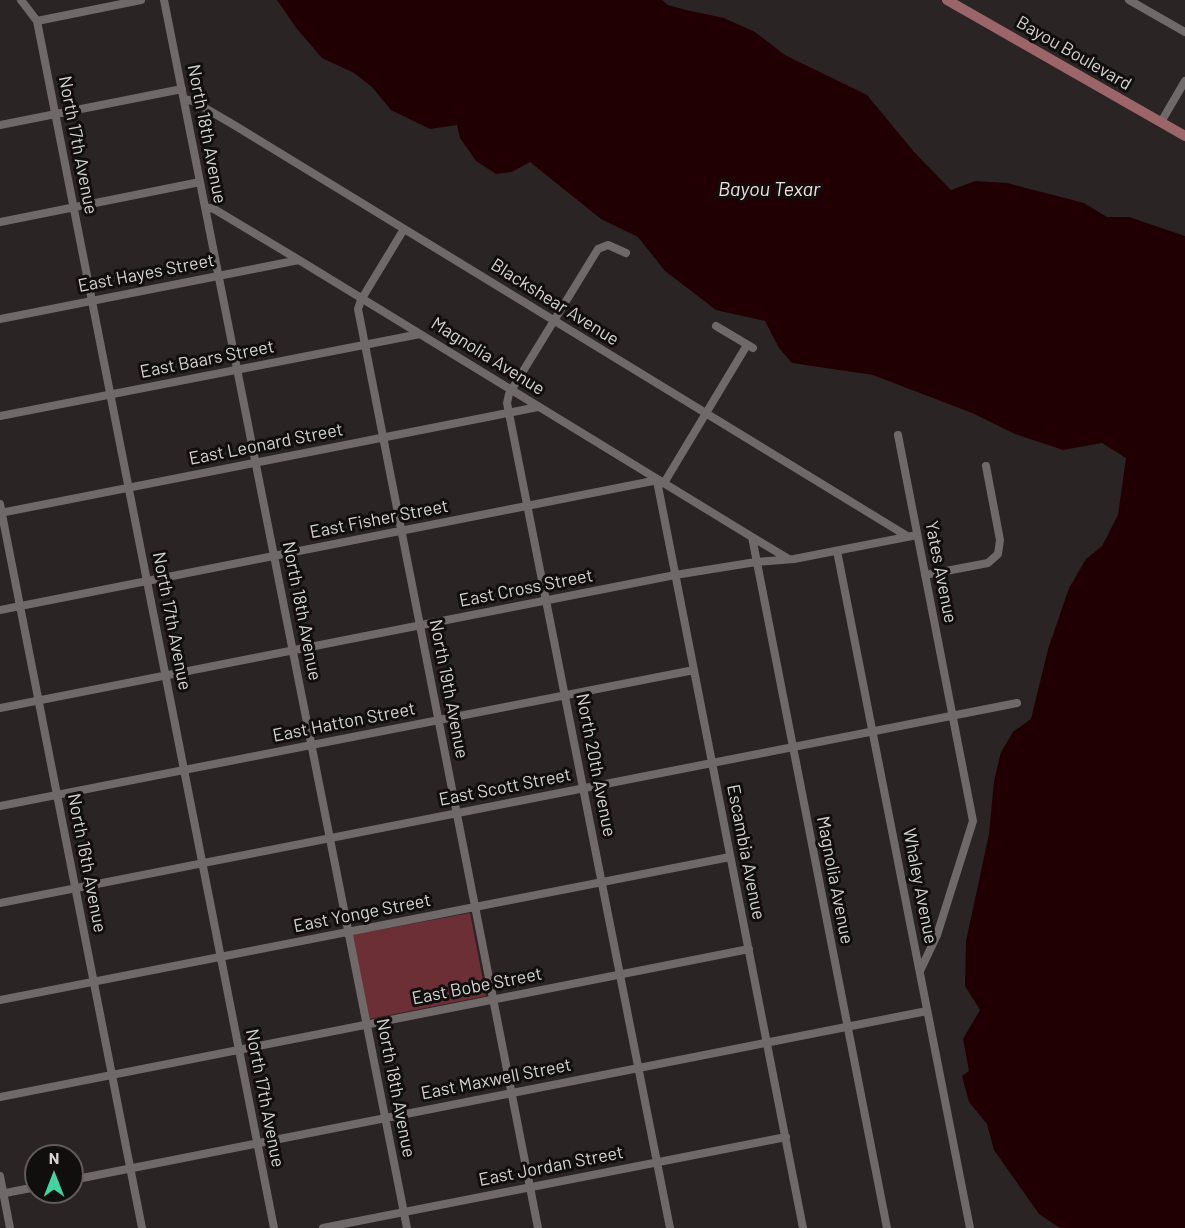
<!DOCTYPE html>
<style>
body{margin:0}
#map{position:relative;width:1185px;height:1228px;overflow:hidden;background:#2b2425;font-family:Barlow,sans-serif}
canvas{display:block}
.north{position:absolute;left:24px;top:1144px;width:60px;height:60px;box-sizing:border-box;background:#110e0e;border:2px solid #605c5c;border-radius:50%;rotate:0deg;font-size:16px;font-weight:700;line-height:24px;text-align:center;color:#d6d2d2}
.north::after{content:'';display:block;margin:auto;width:21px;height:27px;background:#41d4a1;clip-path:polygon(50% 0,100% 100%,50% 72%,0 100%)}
</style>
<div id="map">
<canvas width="1185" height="1228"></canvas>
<div class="north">N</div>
</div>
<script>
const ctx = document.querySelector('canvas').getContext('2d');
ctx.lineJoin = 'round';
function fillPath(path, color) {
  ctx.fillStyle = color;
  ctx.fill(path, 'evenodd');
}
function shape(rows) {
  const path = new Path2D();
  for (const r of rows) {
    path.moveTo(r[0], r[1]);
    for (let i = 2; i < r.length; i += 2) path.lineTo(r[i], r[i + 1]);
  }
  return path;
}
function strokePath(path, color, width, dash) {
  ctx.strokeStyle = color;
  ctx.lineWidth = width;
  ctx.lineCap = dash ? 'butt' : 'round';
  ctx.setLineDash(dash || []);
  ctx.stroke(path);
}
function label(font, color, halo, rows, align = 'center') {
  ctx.font = font + ' Barlow,sans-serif';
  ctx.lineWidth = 6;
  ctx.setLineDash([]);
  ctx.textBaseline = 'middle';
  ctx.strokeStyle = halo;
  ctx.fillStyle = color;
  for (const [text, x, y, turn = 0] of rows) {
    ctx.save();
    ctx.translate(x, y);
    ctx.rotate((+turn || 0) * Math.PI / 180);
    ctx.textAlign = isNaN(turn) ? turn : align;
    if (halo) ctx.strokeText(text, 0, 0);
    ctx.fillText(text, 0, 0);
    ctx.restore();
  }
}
const green = shape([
 [470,913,486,996,369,1019,352,935]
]);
const water = shape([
 [277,0,662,0,668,5,686,10,724,18,755,32,785,55,867,95,915,153,951,190,975,181,1007,183,1084,203,1107,217,1129,217,1185,236,1185,1228,1060,1228,1039,1214,994,1150,987,1124,969,1102,962,1076,969,1071,963,1039,980,1010,965,986,966,941,989,834,994,781,1001,752,1013,732,1031,719,1048,649,1069,588,1086,559,1102,546,1118,515,1126,458,1102,443,1063,450,1015,434,972,413,873,375,792,363,779,348,765,321,716,310,665,271,638,237,601,219,530,162,512,172,496,174,476,161,460,138,457,125,430,129,391,110,372,87,354,73,322,58,297,29]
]);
const minor = shape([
 [21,0,37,21,274,1228],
 [164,0,407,1228],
 [1129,0,1185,32],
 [37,21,141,0],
 [184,99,193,101,234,125,907,536],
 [1161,122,1185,81],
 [0,125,182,89],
 [205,207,214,209,299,260,752,537,887,1228],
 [0,222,200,182],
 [404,229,361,300,358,309,538,1228],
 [626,253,608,245,598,249,509,394,507,403,670,1228],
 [0,319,299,260],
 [716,326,753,348],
 [0,416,420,334],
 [898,435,973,821,937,935,920,971],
 [657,481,803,1228],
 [664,483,747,345],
 [0,504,142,1228],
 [0,513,538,407],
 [752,537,787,558],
 [837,551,970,1228],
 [925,575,988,563,998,554,1000,540,986,466],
 [0,610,658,480],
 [0,708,675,575,756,562,794,559,917,535],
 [0,806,694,670],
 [0,903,1017,703],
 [0,1000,730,857],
 [0,1097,749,949],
 [0,1176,10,1228],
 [72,1180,927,1011],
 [0,1194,36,1187],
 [323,1228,786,1137]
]);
const major = shape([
 [947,0,1185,136]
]);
const streetNames = [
 ["Bayou Boulevard",1074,53,30],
 ["North 18th Avenue",207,134,79],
 ["North 17th Avenue",78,145,79],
 ["East Hayes Street",146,273,-11],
 ["Blackshear Avenue",555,302,32],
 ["Magnolia Avenue",488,356,32],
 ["East Baars Street",207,359,-11],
 ["East Leonard Street",266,444,-11],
 ["East Fisher Street",379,519,-11],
 ["Yates Avenue",941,572,79],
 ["East Cross Street",526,588,-11],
 ["North 18th Avenue",302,611,79],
 ["North 17th Avenue",172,621,79],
 ["North 19th Avenue",449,689,79],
 ["East Hatton Street",344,722,-11],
 ["North 20th Avenue",596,765,79],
 ["East Scott Street",505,787,-11],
 ["Escambia Avenue",746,852,79],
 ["North 16th Avenue",87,863,79],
 ["Magnolia Avenue",835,880,79],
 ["Whaley Avenue",920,886,79],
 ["East Yonge Street",362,913,-11],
 ["East Bobe Street",477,986,-11],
 ["East Maxwell Street",496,1079,-11],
 ["North 18th Avenue",396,1088,79],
 ["North 17th Avenue",265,1098,79],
 ["East Jordan Street",551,1166,-11]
];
const waterNames = [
 ["Bayou Texar",769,189]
];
fillPath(green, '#6c2f36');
fillPath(water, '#210004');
strokePath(minor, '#706969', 8);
strokePath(major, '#9c656a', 10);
label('18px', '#d6d2d2', '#110e0e', streetNames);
label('italic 20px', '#f6ddde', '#110e0e', waterNames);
</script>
